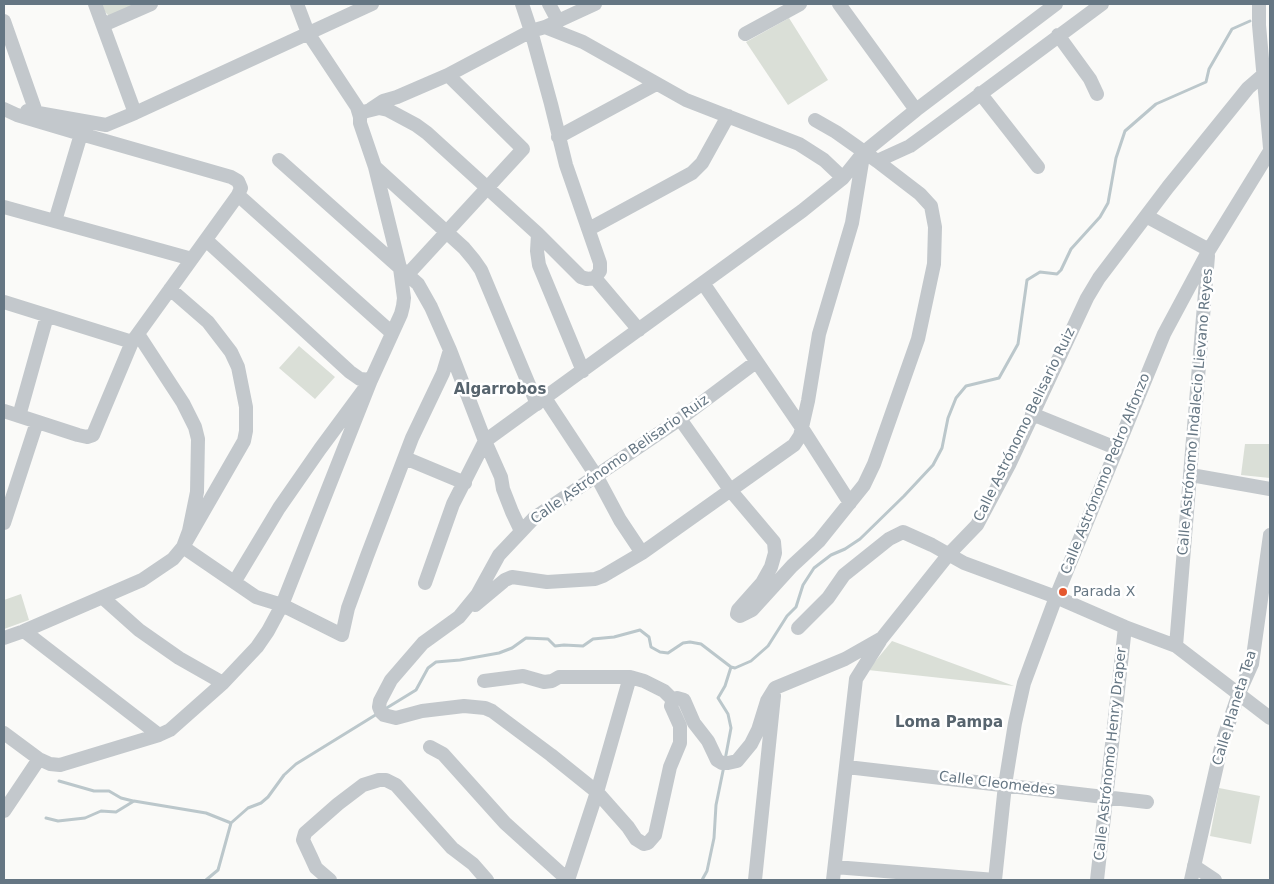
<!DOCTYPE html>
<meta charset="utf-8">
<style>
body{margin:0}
#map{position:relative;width:1274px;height:884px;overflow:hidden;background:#fafaf8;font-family:"DejaVu Sans",sans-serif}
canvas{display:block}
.frame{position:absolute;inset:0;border:5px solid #657683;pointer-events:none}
</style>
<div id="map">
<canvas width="1274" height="884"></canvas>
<div class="frame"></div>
</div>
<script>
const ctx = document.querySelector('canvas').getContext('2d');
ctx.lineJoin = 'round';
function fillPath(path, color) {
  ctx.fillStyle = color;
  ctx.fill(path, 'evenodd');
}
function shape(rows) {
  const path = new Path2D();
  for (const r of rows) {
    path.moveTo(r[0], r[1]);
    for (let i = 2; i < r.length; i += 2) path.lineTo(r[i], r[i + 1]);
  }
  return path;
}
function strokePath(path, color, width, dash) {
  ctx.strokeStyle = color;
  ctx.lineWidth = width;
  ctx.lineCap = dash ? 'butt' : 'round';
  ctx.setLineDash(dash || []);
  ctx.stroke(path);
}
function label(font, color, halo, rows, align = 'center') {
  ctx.font = font + ' "DejaVu Sans",sans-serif';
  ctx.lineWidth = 5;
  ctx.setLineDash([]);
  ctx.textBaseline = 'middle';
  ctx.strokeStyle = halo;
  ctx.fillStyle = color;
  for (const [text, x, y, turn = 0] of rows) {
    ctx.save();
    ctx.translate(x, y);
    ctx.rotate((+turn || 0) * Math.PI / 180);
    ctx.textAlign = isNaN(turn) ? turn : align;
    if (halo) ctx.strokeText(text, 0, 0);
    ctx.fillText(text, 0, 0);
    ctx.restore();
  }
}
const green = shape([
 [101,4,142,4,113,16,108,15,104,11],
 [789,18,828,80,788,105,746,42],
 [299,346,335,377,315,399,279,368],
 [1245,444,1270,444,1270,478,1241,475],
 [21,594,29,620,4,629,4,600],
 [892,641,1014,686,868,670],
 [1219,788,1260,796,1251,844,1210,836]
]);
const stream = shape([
 [385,709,416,690,428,668,436,662,460,660,499,653,512,648,526,638,548,639,555,646,564,645,583,646,593,639,614,637,640,630,649,637,651,647,660,652,668,653,683,643,690,642,701,644,731,667],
 [725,760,731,728,728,714,718,698,725,686,731,667,735,668,751,661,768,646,787,616,796,607,803,585,814,568,831,555,845,549,860,539,904,496,933,465,942,448,948,418,956,398,966,386,999,378,1018,344,1027,280,1040,272,1057,274,1061,270,1071,249,1100,217,1108,203,1116,158,1125,131,1156,104,1206,82,1209,69,1232,29,1250,21],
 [59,781,94,791,109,791,121,798,133,801],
 [46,818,58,821,85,818,101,811,116,812,134,801,206,813,231,823],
 [206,880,218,870,231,823,248,808,261,803,268,797,284,775,296,764,377,714],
 [702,880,707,871,714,838,716,805,724,766]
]);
const minor = shape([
 [95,4,135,113],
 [297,4,308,33,357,107,360,117],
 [549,4,558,21],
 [839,4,916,110],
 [1259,4,1259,25,1270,148],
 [4,21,36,112],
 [103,25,151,4],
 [545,27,583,42,686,100,799,144,824,160,843,178],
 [745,34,800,4],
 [1058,35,1090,79,1097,94],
 [980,93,1038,167],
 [4,109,17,115,81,134,231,177,238,181,241,188,238,195,392,333],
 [371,109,383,101,397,97,448,75,531,31,545,27,595,4],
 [27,111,106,125,135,113,372,4],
 [558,137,656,84],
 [279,160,418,284,431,307,450,350,485,441,501,477,503,489,512,512,521,531],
 [877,161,910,146,932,130,1102,4],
 [375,167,464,248,474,260,481,270,537,404],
 [4,207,192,259],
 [1146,216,1209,250],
 [55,221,81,134],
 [589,229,692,173,702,163,728,116],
 [538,234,537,251,539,265,583,371],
 [206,240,350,372,360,379,371,380,320,449,279,508,235,581],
 [408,274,523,149,448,75],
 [595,278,639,330],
 [703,283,802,428,850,503],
 [4,302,132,342],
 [138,334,183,403,195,427,198,439,197,492,189,531,183,547,256,597,282,605,342,635,348,608,367,556,412,438,443,373,450,350],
 [756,362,680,419,534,518,499,555,477,595,459,617,423,643,391,680,380,701,379,707,381,712,384,715,396,718,422,711,464,706,485,708,492,711,551,755,597,792,628,827,636,839,644,844,648,843,655,835,670,767,680,743,680,726,671,706,673,700,677,698,684,700,694,723,708,741,717,760,722,763,728,763,737,761,751,744,758,730,767,701,775,688,845,659,882,638,949,554,977,525,1009,465,1087,298,1099,278,1168,187,1248,88,1263,75],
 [545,398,597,477,620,520,642,553],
 [4,411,78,435,87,437,93,435,132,342,238,195],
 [1032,414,1116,448],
 [19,416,47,316],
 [680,419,731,491,774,542,775,553,771,567,762,583,738,610,737,614,740,616,752,610,792,566,819,541,864,485,874,464,918,339,934,264,935,227,931,206,920,194,877,161,836,132,815,120],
 [405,458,465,483],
 [1191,475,1270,489],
 [4,523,37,422],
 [425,583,453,504,485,441,802,211,843,178,863,153,916,110,1056,4],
 [102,597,139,630,179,658,223,683],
 [475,605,505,580,512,577,547,582,595,579,603,576,642,553,794,445,800,436,808,401,819,334,852,223,863,156],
 [798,628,828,598,844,575,889,539,903,532,932,545,964,563,1056,597,1125,627,1176,646,1270,718],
 [24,631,159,735],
 [4,638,24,631,142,580,173,559,183,547,244,441,246,431,246,407,238,367,231,352,208,322,170,289],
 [1176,646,1208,256],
 [484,681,523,676,544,682,552,681,559,677,630,677,644,681,664,691,673,700],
 [4,733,39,759,50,764,60,765,159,735,170,730,223,683,257,647,268,631,282,605,371,380,401,314,403,306,404,298,400,268,375,167,360,123,360,117,363,112,379,108,388,110,416,125,427,133,538,234,581,277,587,279,595,278,600,271,600,263,566,165,551,104,531,31,522,4],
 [430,747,443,754,505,823,568,880],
 [847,767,1147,802],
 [4,811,39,759],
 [1194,866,1215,880],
 [835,867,995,880],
 [330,880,316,868,311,857,303,840,305,833,338,804,363,785,379,780,386,780,396,785,452,848,473,864,487,880],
 [568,880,597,792,630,677],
 [755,880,774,696],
 [833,880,856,679,880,641],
 [995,880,1005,785,1015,723,1024,683,1056,597,1164,334,1209,250,1270,151],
 [1097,880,1125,627],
 [1191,880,1222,743,1239,693,1252,664,1270,535]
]);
const markers = [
 [1063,592,5,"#e4572e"]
];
const streetNames = [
 ["Calle Astrónomo Indalecio Lievano Reyes",1196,412,-85],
 ["Calle Astrónomo Belisario Ruiz",1025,425,-64],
 ["Calle Astrónomo Belisario Ruiz",620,460,-35],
 ["Calle Astrónomo Pedro Alfonzo",1106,474,-68],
 ["Calle Planeta Tea",1235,708,-73],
 ["Calle Astrónomo Henry Draper",1111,754,-84],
 ["Calle Cleomedes",997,784,7]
];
const poiNames = [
 ["Parada X",1073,592]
];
const neighbourhoodNames = [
 ["Algarrobos",500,390],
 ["Loma Pampa",949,723]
];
fillPath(green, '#dadfd7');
strokePath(stream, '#bbc7cb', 3);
strokePath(minor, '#c3c8cc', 14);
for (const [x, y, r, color] of markers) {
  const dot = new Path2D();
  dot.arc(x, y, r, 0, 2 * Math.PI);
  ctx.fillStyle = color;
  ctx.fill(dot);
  strokePath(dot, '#fff', 2);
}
label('14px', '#657683', '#fff', streetNames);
label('14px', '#657683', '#fff', poiNames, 'left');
label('bold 15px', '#57646e', '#fff', neighbourhoodNames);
</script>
